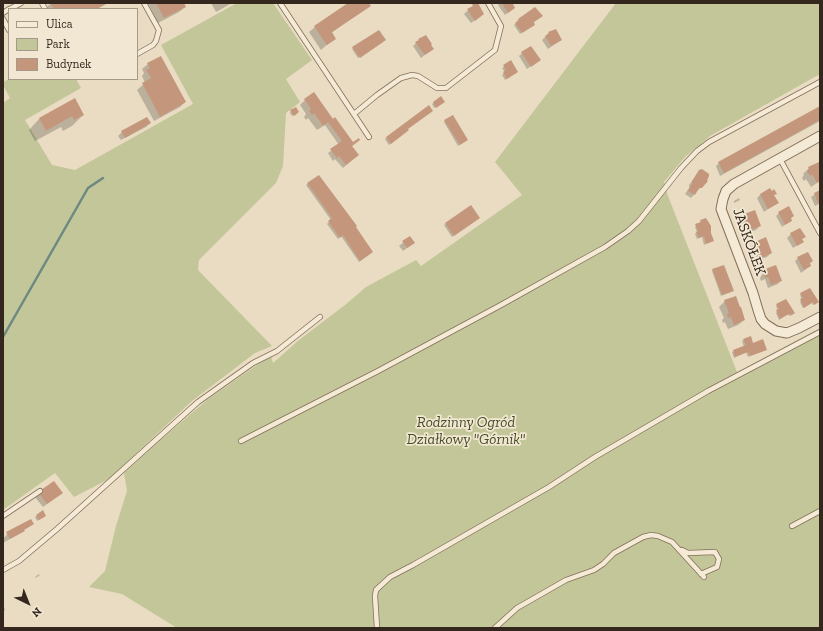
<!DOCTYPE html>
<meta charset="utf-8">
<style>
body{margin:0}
#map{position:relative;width:823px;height:631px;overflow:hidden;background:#e9dcc3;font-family:"Zilla Slab",serif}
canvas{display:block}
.frame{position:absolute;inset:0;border:4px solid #33271e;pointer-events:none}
.legend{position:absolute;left:8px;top:8px;width:130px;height:72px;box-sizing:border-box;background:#f1e7d2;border:1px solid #a59a8a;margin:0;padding:5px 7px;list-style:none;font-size:12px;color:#33271e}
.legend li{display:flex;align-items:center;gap:8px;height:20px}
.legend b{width:20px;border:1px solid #a59a8a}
.north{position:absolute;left:8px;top:583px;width:40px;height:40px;-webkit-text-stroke:3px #f1e7d2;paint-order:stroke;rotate:137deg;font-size:11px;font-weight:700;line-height:16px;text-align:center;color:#33271e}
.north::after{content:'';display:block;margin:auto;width:14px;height:18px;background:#33271e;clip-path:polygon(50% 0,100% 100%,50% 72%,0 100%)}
</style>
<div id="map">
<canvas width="823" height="631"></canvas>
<div class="frame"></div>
<ul class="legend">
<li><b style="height:5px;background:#f5ead5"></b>Ulica</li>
<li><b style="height:11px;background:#c3c698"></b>Park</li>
<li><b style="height:11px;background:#c4977c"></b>Budynek</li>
</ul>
<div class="north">N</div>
</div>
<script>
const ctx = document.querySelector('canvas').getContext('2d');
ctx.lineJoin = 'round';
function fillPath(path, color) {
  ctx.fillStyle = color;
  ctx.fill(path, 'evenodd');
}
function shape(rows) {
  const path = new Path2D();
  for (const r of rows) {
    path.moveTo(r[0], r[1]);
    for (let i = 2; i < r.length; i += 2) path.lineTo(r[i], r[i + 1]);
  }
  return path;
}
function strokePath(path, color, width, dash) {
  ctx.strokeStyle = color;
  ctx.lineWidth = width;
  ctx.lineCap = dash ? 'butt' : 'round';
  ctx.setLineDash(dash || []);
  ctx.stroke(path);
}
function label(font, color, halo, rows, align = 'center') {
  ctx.font = font + ' "Zilla Slab",serif';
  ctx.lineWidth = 3.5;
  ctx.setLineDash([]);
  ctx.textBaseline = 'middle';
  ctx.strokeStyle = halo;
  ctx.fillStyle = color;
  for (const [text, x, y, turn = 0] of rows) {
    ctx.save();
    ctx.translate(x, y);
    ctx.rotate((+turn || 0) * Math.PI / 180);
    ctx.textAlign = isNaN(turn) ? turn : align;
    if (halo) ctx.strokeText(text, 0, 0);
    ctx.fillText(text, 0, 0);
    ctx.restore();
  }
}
const green = shape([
 [237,3,273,3,312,60,286,79,300,102,286,113,283,166,276,183,199,260,198,270,272,346,255,353,192,401,109,479,74,497,55,473,3,510,3,103,10,98,3,85,3,82,9,79,76,79,81,88,25,120,52,165,75,170,193,104,161,45],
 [616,3,820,3,820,74,710,136,685,157,664,182,668,196,737,372,820,328,820,628,177,628,122,594,89,587,105,571,116,526,127,491,124,473,157,443,208,399,261,362,271,356,273,363,299,340,345,305,366,287,416,260,421,266,522,195,495,162]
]);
const shadow = shape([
 [51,3,105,3,98,7,98,9,49,9,47,7],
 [148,3,183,3,185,7,179,12,158,23],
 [211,3,232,3,216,12],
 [349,3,368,3,368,7,331,33,335,38,321,50,309,32,315,27],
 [476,3,483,14,471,23,464,14],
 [500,3,514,3,512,5,514,8,505,15,498,5],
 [519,19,532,22,532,26,520,34,514,25,518,22,517,21],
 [556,30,561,40,548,49,542,40,549,33],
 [426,36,432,49,421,58,413,46,419,40],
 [383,42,358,58,352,49,353,48],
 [522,53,539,60,527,69,519,56],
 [511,62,516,73,505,80,502,75,505,72,502,68],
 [148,64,185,102,180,107,154,121,137,90,145,83,142,76,144,73,142,69],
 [441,97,442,103,434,108,432,104],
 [305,100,332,118,353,144,359,140,351,147,358,155,343,168,335,159,333,161,328,153,339,145,325,125,317,130,308,118,306,120,304,117,306,114,300,105],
 [429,106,407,129,407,131,389,145,385,139,386,138],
 [820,107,820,121,720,176,716,166,719,163],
 [291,111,297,114,292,116,290,113],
 [83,115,72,126,63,131,61,127,35,141,29,130,40,118],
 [445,121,465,141,458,146,444,122],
 [150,123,146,127,121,140,118,136,122,132],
 [820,166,820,181,811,187,806,179,804,181,802,178,804,175,803,174,809,168],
 [700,171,701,187,691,198,685,194,689,188,689,185],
 [319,176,355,227,370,254,359,262,341,236,338,239,327,224,331,220,306,185],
 [820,191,820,206,819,204,815,206,811,197],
 [760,195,773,196,777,203,764,212,757,198],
 [739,198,740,200,734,203,734,201],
 [779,213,791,220,782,227,776,216],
 [746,215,760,226,756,230,747,233,743,224,740,225,739,222],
 [477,219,452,237,444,225,446,224],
 [701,221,710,234,713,240,704,245,702,237,697,239,695,234,697,232,695,227],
 [791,234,804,237,801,240,803,242,793,248,787,238],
 [410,237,414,243,403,251,399,246],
 [755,242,771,253,767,257,757,260,755,251,751,253,750,249],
 [798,258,812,261,809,264,810,266,801,273,795,261],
 [713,270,732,291,731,292,721,296,712,271],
 [765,270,781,280,778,284,768,288,765,279,761,281,760,278],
 [801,294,816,303,813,305,812,303,803,308,800,302,802,300,800,295],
 [725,301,744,320,738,325,728,329,725,322,723,323,722,320,724,318,719,307],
 [777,305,792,315,790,316,787,314,779,320,776,313,778,311,776,306],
 [744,340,753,344,766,350,748,357,746,352,734,358,732,352,744,347,742,341],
 [39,493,58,496,43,507,35,497],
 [43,512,44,517,37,521,35,517],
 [23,530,22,532,3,543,3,538,6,536,7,533],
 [40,574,39,576,35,578,36,576],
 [3,604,5,610,3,612]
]);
const stream = shape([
 [3,337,88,188,103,178]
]);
const building = shape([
 [50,3,108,3,97,9,54,9],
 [156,3,184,3,186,7,164,18],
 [348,3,369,3,371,6,332,32,336,39,327,45,314,26],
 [474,3,478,3,484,14,475,21,467,9,473,6,472,4],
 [502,3,515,3,513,4,515,8,508,13],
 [535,7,543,16,534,22,535,25,522,33,515,23,519,20,518,19],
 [556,29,562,40,551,46,545,36,549,33,548,32],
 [379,30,386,40,360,58,352,47],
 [426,35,432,44,431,45,434,49,425,55,415,42,419,40,418,39],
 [531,46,541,60,531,67,521,52],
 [161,56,186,102,160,117,142,83,151,78,146,70,150,68,147,63],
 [511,60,518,72,507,79,503,72,506,70,503,65],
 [314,92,333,119,335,117,353,142,359,138,360,140,352,146,359,155,346,165,339,156,337,158,330,149,342,141,328,122,323,126,314,113,312,115,309,111,311,109,304,99],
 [441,96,445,102,436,108,433,102],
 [75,98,84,115,74,120,72,116,46,131,39,118],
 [429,105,433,111,408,129,409,130,391,144,386,137],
 [820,106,820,120,724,173,718,162],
 [296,107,299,112,294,116,290,110],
 [453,115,468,140,460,145,444,120],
 [147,117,151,123,125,138,121,131],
 [819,162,820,164,820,181,817,183,812,174,810,176,807,171,809,169,808,167],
 [702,169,709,174,709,176,707,181,708,181,702,188,699,188,695,195,688,191,692,184,692,181,699,170],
 [319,175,357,226,356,227,373,252,360,261,343,235,340,238,328,221,332,218,307,183],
 [770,188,772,191,774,189,777,194,774,195,779,203,768,209,760,194],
 [820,190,820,202,818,203,814,193],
 [471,205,480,218,454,236,445,223],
 [789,206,794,216,791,218,792,221,785,225,778,212],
 [755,210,761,226,750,230,747,221,744,222,742,218,745,215,744,214],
 [706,218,711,226,711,233,714,241,706,244,704,236,699,238,696,232,698,231,695,224,701,222,700,220],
 [800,228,806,237,802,239,804,242,797,246,790,233],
 [410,236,415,243,407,248,402,241],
 [766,237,772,253,761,258,758,251,759,250,759,249,755,250,753,245,755,242],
 [808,252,813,261,810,263,811,266,804,270,797,257],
 [724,265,734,291,722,295,712,269],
 [776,265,782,281,771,285,768,277,765,278,763,273,765,271,765,269],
 [810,288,819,302,814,305,813,302,804,308,800,299,803,298,800,293],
 [736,296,740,307,741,307,745,320,734,325,731,317,728,318,727,314,729,313,724,300],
 [786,299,795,313,792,315,789,314,780,319,776,310,779,309,776,304],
 [751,336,753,343,763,339,767,350,750,356,748,352,735,357,733,350,746,345,743,339],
 [54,481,63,493,47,504,38,492],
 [43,510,46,516,39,520,36,515],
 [31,519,34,524,24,530,25,531,10,539,6,532]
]);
const service = shape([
 [42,3,45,9],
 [280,3,369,137],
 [10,9,21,3],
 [3,13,9,9],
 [3,19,9,30],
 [137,54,153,45,156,41,159,30,144,3],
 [354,114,377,95,401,78,412,75,418,76,437,88,446,88,495,50,501,26,488,3],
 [780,159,820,233],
 [241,441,378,371,501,305,605,247,628,231,639,221,681,168,697,151,709,142,820,82],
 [3,516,40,491],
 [792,526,820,511],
 [682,550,688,553,715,552,719,559,717,567,701,574],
 [3,570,19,561,57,529,198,402,253,363,277,351,320,317],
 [377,628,375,596,376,590,390,577,413,565,549,487,595,457,708,391,820,332],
 [495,628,517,608,566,580,594,570,603,564,614,553,643,537,651,535,658,536,672,542,704,577]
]);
const minor = shape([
 [820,136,734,184,726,191,723,199,721,209,753,293,758,310,761,319,765,324,776,331,787,333,799,328,820,317]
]);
const streetNames = [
 ["JASKÓŁEK",749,242,70]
];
const parkNames = [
 ["Rodzinny Ogród",466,423],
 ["Działkowy \"Górnik\"",466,440]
];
fillPath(green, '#c3c698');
fillPath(shadow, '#0003');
strokePath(stream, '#6d8981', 2.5);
fillPath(building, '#c4977c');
strokePath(service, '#816e5b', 6);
strokePath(minor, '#816e5b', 11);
strokePath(service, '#f5ead5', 4.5);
strokePath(minor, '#f5ead5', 9);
label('15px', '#33271e', '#f1e7d2', streetNames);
label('italic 15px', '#454d27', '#f1e7d2', parkNames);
</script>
